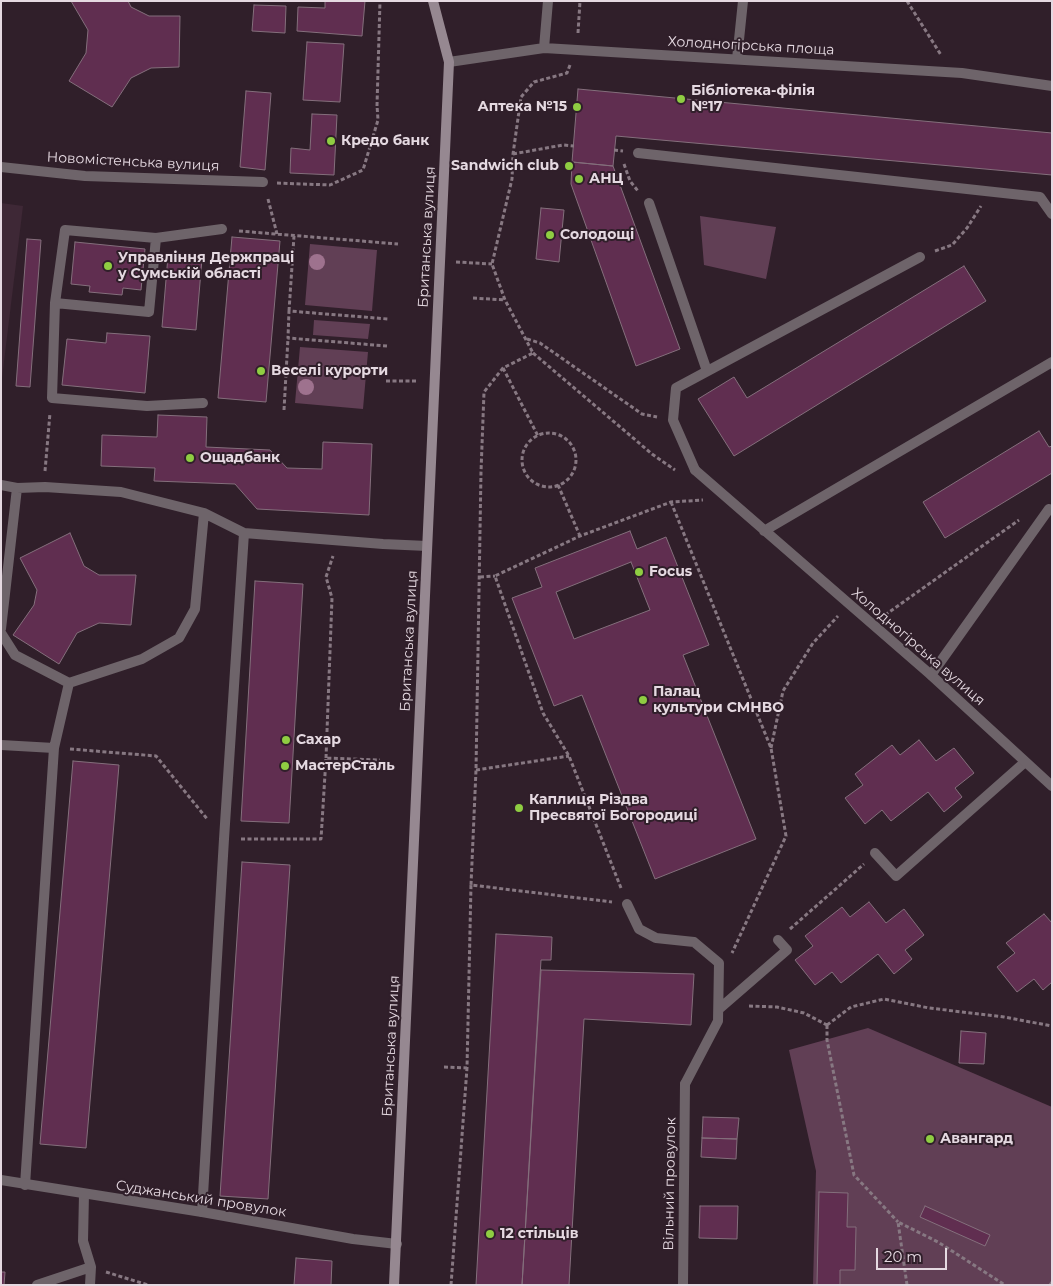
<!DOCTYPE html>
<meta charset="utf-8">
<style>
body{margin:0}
#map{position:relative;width:1053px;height:1286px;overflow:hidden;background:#301f2a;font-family:Montserrat,sans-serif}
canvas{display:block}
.frame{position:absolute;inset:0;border:2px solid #e5d9e1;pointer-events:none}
.scale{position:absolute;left:876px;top:1248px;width:71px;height:22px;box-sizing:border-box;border:2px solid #e5d9e1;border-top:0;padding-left:6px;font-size:15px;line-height:18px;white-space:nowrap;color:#e5d9e1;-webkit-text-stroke:4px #301f2a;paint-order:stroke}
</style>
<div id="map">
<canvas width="1053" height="1286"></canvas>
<div class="frame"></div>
<div class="scale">20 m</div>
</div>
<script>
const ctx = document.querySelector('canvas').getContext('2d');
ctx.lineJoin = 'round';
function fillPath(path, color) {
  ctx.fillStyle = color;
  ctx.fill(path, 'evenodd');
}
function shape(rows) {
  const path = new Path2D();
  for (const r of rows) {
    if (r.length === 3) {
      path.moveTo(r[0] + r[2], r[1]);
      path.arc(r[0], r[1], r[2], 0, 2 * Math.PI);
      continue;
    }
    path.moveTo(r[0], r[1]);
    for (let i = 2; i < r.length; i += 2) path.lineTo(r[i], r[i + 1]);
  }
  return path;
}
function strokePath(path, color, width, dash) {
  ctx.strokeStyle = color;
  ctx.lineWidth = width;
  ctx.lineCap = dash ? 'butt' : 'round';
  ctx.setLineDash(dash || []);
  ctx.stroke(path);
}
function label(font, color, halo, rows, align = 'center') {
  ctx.font = font + ' Montserrat,sans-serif';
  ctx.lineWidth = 4;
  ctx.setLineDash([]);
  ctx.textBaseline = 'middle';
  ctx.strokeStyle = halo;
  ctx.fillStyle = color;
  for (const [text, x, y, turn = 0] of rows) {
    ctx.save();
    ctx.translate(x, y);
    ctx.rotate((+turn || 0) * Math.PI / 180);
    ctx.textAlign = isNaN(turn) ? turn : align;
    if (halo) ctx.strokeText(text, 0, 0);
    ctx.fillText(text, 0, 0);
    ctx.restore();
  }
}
const built = shape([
 [1,203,23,206,1,386]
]);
const green = shape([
 [700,216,776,227,766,279,704,265],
 [310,244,377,250,372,311,305,305],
 [314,320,370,324,368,339,313,335],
 [300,347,368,352,363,409,295,403],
 [868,1028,1052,1107,1052,1285,813,1285,816,1171,789,1050]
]);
const building = shape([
 [71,1,128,1,131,7,149,16,180,16,179,67,151,68,131,78,112,107,69,81,86,53,88,30,71,1],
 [325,1,365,1,362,36,297,31,298,7,325,8,325,1],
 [254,5,286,6,285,33,252,31,254,5],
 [307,42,344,44,340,102,303,100,307,42],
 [578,89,1052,133,1052,175,616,136,613,166,572,162,578,89],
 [246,91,271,93,265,170,240,167,246,91],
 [312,114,337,115,334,175,290,173,291,148,310,150,312,114],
 [572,162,613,166,680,349,636,366,571,184,572,162],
 [541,208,564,210,559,262,536,259,541,208],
 [232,237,280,241,266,402,218,398,232,237],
 [27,239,41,240,30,387,16,386,27,239],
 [75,242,145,249,141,290,123,288,122,295,89,292,90,286,71,284,75,242],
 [168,256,202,259,196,330,162,327,168,256],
 [964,266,986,301,734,456,698,399,734,377,747,398,964,266],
 [107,333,150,336,145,393,62,385,67,339,106,343,107,333],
 [158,415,207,417,206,447,270,450,287,468,322,469,323,442,372,444,369,515,257,509,235,484,154,481,155,468,101,466,102,435,157,437,158,415],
 [1039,431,1049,447,1052,446,1052,473,945,538,923,502,1039,431],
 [630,531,637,549,666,537,709,645,683,655,756,839,655,879,582,695,554,706,512,598,542,587,535,568,630,531],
 [631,562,650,610,574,639,556,592,631,562],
 [70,533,84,566,99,575,136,575,131,625,99,623,77,633,59,664,13,635,34,605,37,590,20,558,70,533],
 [255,581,303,584,289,823,241,821,255,581],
 [919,740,936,761,954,748,974,773,955,788,962,797,944,812,928,792,891,821,882,810,865,824,845,798,863,785,855,774,892,745,900,755,919,740],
 [73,761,119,765,86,1148,40,1144,73,761],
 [242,862,290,865,268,1199,220,1196,242,862],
 [869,902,886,923,904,909,924,935,905,950,912,959,894,974,878,954,841,983,832,972,815,985,795,960,813,946,805,936,842,907,850,917,869,902],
 [1044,914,1052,923,1052,982,1043,990,1034,979,1017,992,997,967,1015,953,1006,943,1044,914],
 [496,934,552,937,551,960,541,960,522,1285,476,1285,496,934],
 [541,970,694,974,691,1025,584,1019,569,1285,522,1285,541,970],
 [961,1031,986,1033,984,1064,959,1063,961,1031],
 [703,1117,739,1118,737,1139,702,1138,703,1117],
 [702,1138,737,1139,736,1159,701,1157,702,1138],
 [819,1192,848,1193,847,1227,856,1227,855,1270,840,1270,840,1285,817,1285,819,1192],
 [700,1206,738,1206,737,1239,699,1238,700,1206],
 [925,1206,990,1235,985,1246,920,1217,925,1206],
 [296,1258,332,1261,331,1285,294,1285,296,1258],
 [1,1272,5,1272,4,1285,1,1285,1,1272]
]);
const path = shape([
 [907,1,941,55],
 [578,33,580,1],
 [570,65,567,73,534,82,521,97,513,154,512,179,492,264,505,300,533,353,503,368,484,392,481,472,476,770,471,885,612,902],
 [377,106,380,1],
 [614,150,623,151],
 [513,154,563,145,574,146],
 [624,164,630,181,638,191],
 [277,183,330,185,363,170,378,120,377,105],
 [268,199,277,234],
 [239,231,398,244],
 [935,251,952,245,967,228,981,206],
 [456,262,492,264],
 [473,298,505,300],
 [289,311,294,236],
 [527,339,540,343,642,414,657,417],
 [387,346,288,338,289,311,388,319],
 [533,353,652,454,675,470],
 [503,368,538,436],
 [386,381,418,381],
 [284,410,288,338],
 [549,460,27],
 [45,471,50,413],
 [558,485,580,536],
 [671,502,771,748,786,836,732,953],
 [480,577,495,576],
 [885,615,1019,520],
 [771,748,783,691,813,643,838,616],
 [70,749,156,756,208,820],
 [326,758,332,598,326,577,333,556],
 [476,770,569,756],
 [241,839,321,839,326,758,380,760],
 [621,888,569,756,543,713,495,576,580,536,671,502,703,500],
 [790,929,864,864],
 [749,1006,777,1007,804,1013,827,1025],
 [827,1025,851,1007,884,999,929,1008,1004,1017,1052,1026],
 [827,1025,827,1040,854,1175,898,1222],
 [444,1067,467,1068],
 [106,1272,148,1285],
 [451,1285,467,1068,471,885],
 [907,1285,898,1222,938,1242,1005,1285],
 [1050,1285,1052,1282]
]);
const lane = shape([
 [737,59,743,1],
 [638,153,1040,197,1052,214],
 [649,203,707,371],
 [55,303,65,230,156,238],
 [203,403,147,406,52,398,55,303,149,312,156,238,222,229],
 [695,470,673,420,676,388,920,257],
 [1,485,17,488,45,487,121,492,204,513,244,533,383,544,427,546],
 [1,629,17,488],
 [1,633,15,655,69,683],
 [931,675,1049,509],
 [1,745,54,748,25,1185],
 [54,748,69,683,142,659,179,638,195,609,204,513],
 [875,853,896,876,1025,762],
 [627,904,639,929,656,938,694,942,719,963,718,1021,685,1084],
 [719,1009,787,950,778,940],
 [84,1194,83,1241,91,1267,90,1285],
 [202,1212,224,839,244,533],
 [37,1285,91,1267]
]);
const street = shape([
 [544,48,548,1],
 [449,62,544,48,962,73,1052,86],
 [1,167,85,176,263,182],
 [695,470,931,675,1052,786],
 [764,531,1052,362],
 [1,1180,202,1212,353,1239,397,1244],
 [683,1285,685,1084]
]);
const secondary = shape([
 [394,1285,449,62,433,1]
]);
const trees = [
 [317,262],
 [306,387]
];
const markers = [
 [681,99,5,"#8fcd42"],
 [577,107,5,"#8fcd42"],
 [331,141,5,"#8fcd42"],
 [569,166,5,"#8fcd42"],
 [579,179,5,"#8fcd42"],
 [550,235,5,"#8fcd42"],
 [108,266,5,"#8fcd42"],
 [261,371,5,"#8fcd42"],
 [190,458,5,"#8fcd42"],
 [639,572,5,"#8fcd42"],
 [643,700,5,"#8fcd42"],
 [286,740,5,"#8fcd42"],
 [285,766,5,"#8fcd42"],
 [519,808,5,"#8fcd42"],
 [930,1139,5,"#8fcd42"],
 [490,1234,5,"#8fcd42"]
];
const streetNames = [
 ["Холодногірська площа",751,46,3],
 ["Новомістенська вулиця",133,162,3],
 ["Британська вулиця",427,237,-87],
 ["Британська вулиця",409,641,-87],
 ["Холодногірська вулиця",918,647,41],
 ["Британська вулиця",391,1046,-87],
 ["Вільний провулок",670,1184,-89],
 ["Суджанський провулок",201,1199,9]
];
const poiNames = [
 ["Бібліотека-філія",691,91],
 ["№17",691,107],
 ["Аптека №15",567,107,"right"],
 ["Кредо банк",341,141],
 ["Sandwich club",559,166,"right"],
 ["АНЦ",589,179],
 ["Солодощі",560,235],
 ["Управління Держпраці",118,258],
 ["у Сумській області",118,274],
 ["Веселі курорти",271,371],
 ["Ощадбанк",200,458],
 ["Focus",649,572],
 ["Палац",653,692],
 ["культури СМНВО",653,708],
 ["Сахар",296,740],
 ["МастерСталь",295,766],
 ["Каплиця Різдва",529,800],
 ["Пресвятої Богородиці",529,816],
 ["Авангард",940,1139],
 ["12 стільців",500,1234]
];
fillPath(built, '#3e2836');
fillPath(green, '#613f55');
fillPath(building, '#602e50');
strokePath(building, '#846f7c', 1);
strokePath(path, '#877882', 3, [4, 2.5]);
strokePath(lane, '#6e646a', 10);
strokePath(street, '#6e646a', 10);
strokePath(secondary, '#968891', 10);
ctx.fillStyle = '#9e728e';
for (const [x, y] of trees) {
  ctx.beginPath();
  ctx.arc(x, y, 8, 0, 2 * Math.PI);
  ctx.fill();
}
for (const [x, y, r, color] of markers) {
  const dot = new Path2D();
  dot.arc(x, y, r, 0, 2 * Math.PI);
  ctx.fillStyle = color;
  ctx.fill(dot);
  strokePath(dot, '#301f2a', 2);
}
label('14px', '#e5d9e1', '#301f2a', streetNames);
label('bold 14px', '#e5d9e1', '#301f2a', poiNames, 'left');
</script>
